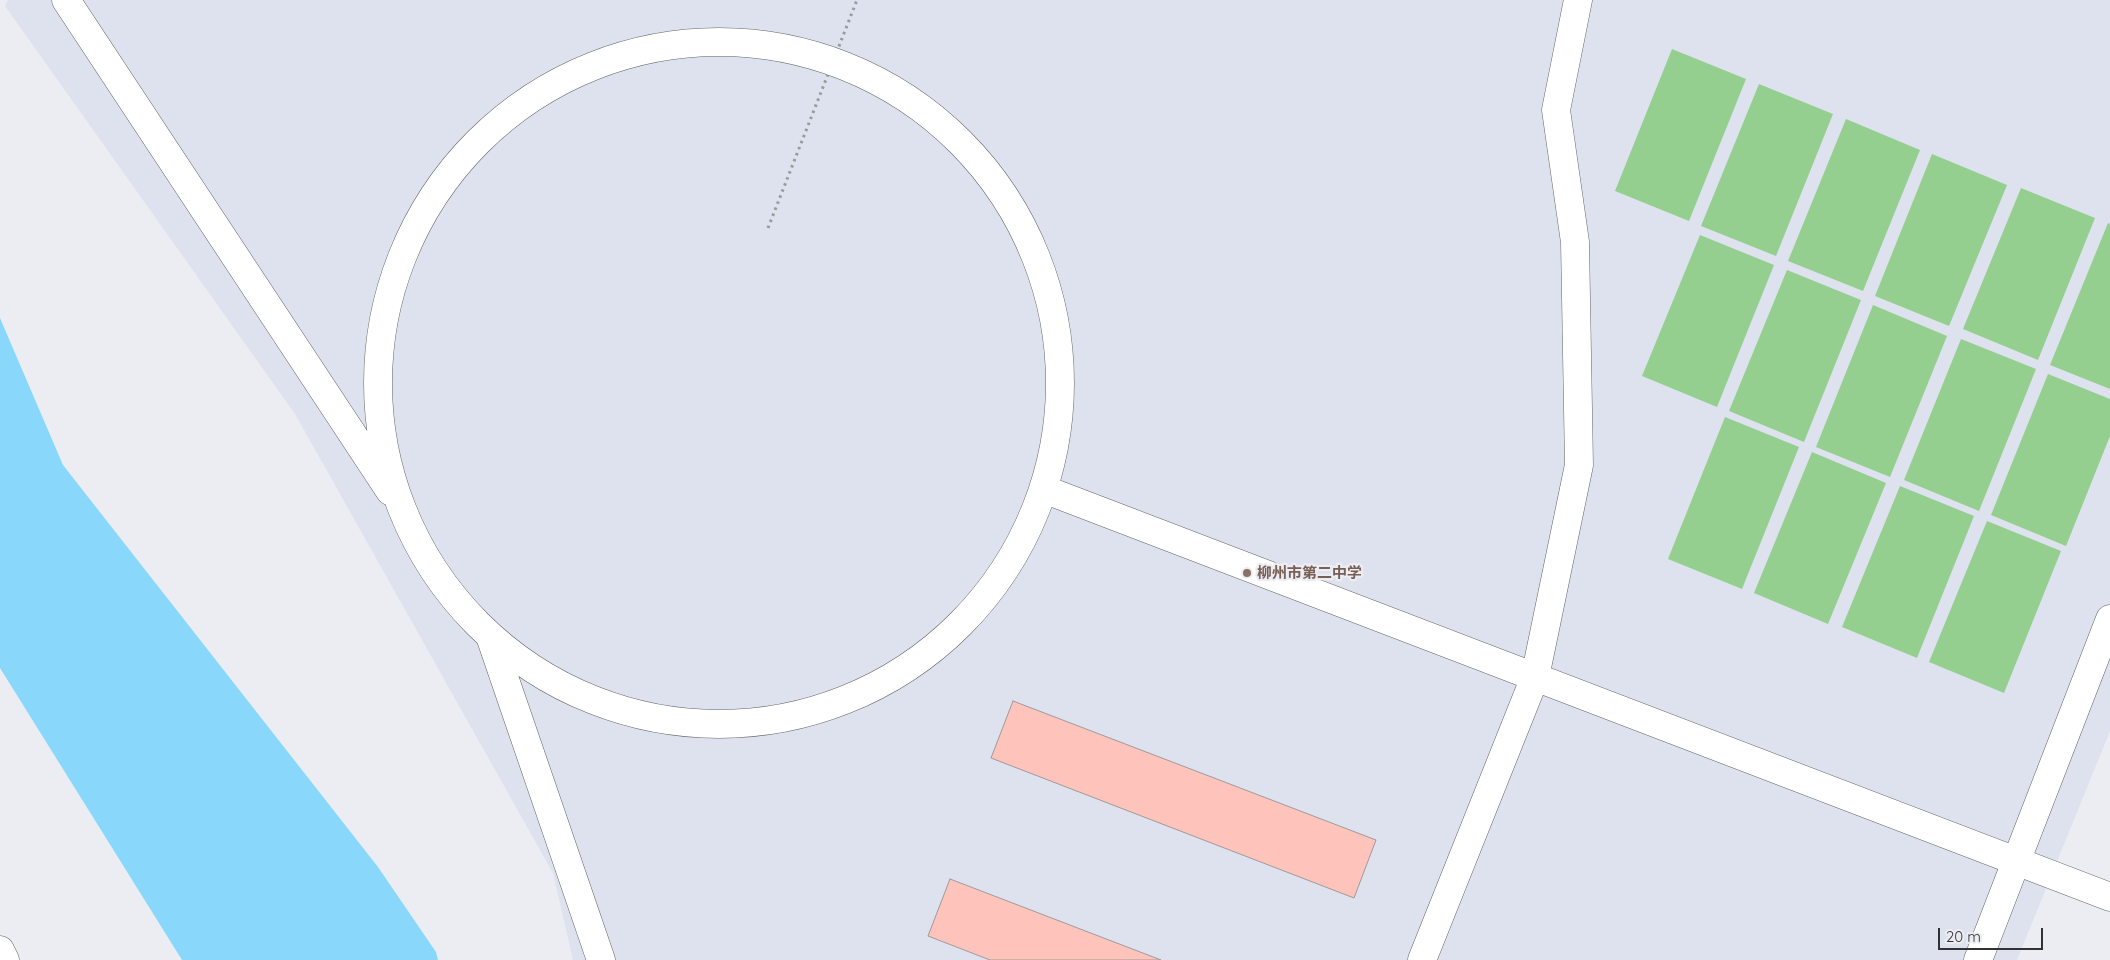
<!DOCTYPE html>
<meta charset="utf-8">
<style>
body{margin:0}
#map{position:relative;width:2110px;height:960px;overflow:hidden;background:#ebedf2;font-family:Quicksand,sans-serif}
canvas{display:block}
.scale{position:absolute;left:1938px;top:928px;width:105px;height:22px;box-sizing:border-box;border:2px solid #323234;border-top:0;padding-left:6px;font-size:15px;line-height:18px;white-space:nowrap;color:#323234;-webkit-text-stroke:4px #ebedf2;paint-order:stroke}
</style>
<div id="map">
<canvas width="2110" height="960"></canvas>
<div class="scale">20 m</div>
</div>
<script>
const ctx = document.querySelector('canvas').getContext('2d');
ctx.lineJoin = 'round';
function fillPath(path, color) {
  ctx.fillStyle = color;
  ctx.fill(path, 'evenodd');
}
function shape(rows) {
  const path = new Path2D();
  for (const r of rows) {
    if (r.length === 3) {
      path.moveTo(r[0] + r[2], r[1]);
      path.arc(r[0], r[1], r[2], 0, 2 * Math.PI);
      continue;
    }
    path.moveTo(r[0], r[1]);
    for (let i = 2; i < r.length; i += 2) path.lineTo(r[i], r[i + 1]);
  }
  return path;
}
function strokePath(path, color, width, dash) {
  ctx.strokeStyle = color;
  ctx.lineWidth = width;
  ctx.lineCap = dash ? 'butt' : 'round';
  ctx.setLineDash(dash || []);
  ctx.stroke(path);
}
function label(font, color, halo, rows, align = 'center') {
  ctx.font = font + ' Quicksand,"Noto Sans SC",sans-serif';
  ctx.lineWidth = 4.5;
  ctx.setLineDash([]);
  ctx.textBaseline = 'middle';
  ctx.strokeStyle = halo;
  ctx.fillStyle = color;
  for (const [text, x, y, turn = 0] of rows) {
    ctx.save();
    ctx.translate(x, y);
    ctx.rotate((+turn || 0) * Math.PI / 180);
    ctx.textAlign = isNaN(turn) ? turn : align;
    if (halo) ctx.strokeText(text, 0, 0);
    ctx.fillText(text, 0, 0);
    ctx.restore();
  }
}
const built = shape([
 [8,0,2110,0,2110,731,2017,960,573,960,553,873,295,414,5,6]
]);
const green = shape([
 [1672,49,1746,79,1689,221,1615,191],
 [1759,84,1833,114,1776,256,1701,226],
 [1846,119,1920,150,1863,291,1788,261],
 [1932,154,2007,185,1949,326,1875,296],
 [2021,188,2095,218,2038,360,1963,329],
 [2108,223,2110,224,2110,389,2050,365],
 [1700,235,1774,265,1717,407,1642,376],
 [1787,270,1861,300,1804,442,1729,411],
 [1873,305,1947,336,1890,477,1816,447],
 [1961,339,2036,369,1979,511,1904,480],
 [2048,374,2110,399,2110,436,2066,546,1991,515],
 [1725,417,1799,447,1742,589,1668,559],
 [1812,452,1886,483,1828,624,1754,593],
 [1900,486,1974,516,1917,658,1842,627],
 [1987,521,2061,551,2004,693,1929,662]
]);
const water = shape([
 [0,318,63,465,378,867,436,952,438,960,182,960,0,668]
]);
const building = shape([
 [1013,701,1376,840,1354,898,991,758,1013,701],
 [950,879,1161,960,990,960,928,936,950,879]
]);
const path = shape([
 [768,228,857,0]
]);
const minor = shape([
 [66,0,390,491],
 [719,383,341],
 [1046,490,2110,897],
 [491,639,601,960],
 [0,950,5,960],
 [1422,960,1535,677,1579,465,1575,242,1556,110,1578,0],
 [1978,960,2110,619]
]);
const markers = [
 [1247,573,5,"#8d6e63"]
];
const educationNames = [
 ["柳州市第二中学",1257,573]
];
fillPath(built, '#dde2ee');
fillPath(green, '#95cf8f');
fillPath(water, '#89d8fb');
fillPath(building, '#fec3ba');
strokePath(building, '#a09a99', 1);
strokePath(minor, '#64666a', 29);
strokePath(path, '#999a9e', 3, [2.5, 4]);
strokePath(minor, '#fff', 28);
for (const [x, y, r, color] of markers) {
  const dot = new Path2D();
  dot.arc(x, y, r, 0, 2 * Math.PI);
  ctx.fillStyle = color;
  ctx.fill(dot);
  strokePath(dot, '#ebedf2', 2);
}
label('bold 15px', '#785e54', '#ebedf2', educationNames, 'left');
</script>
